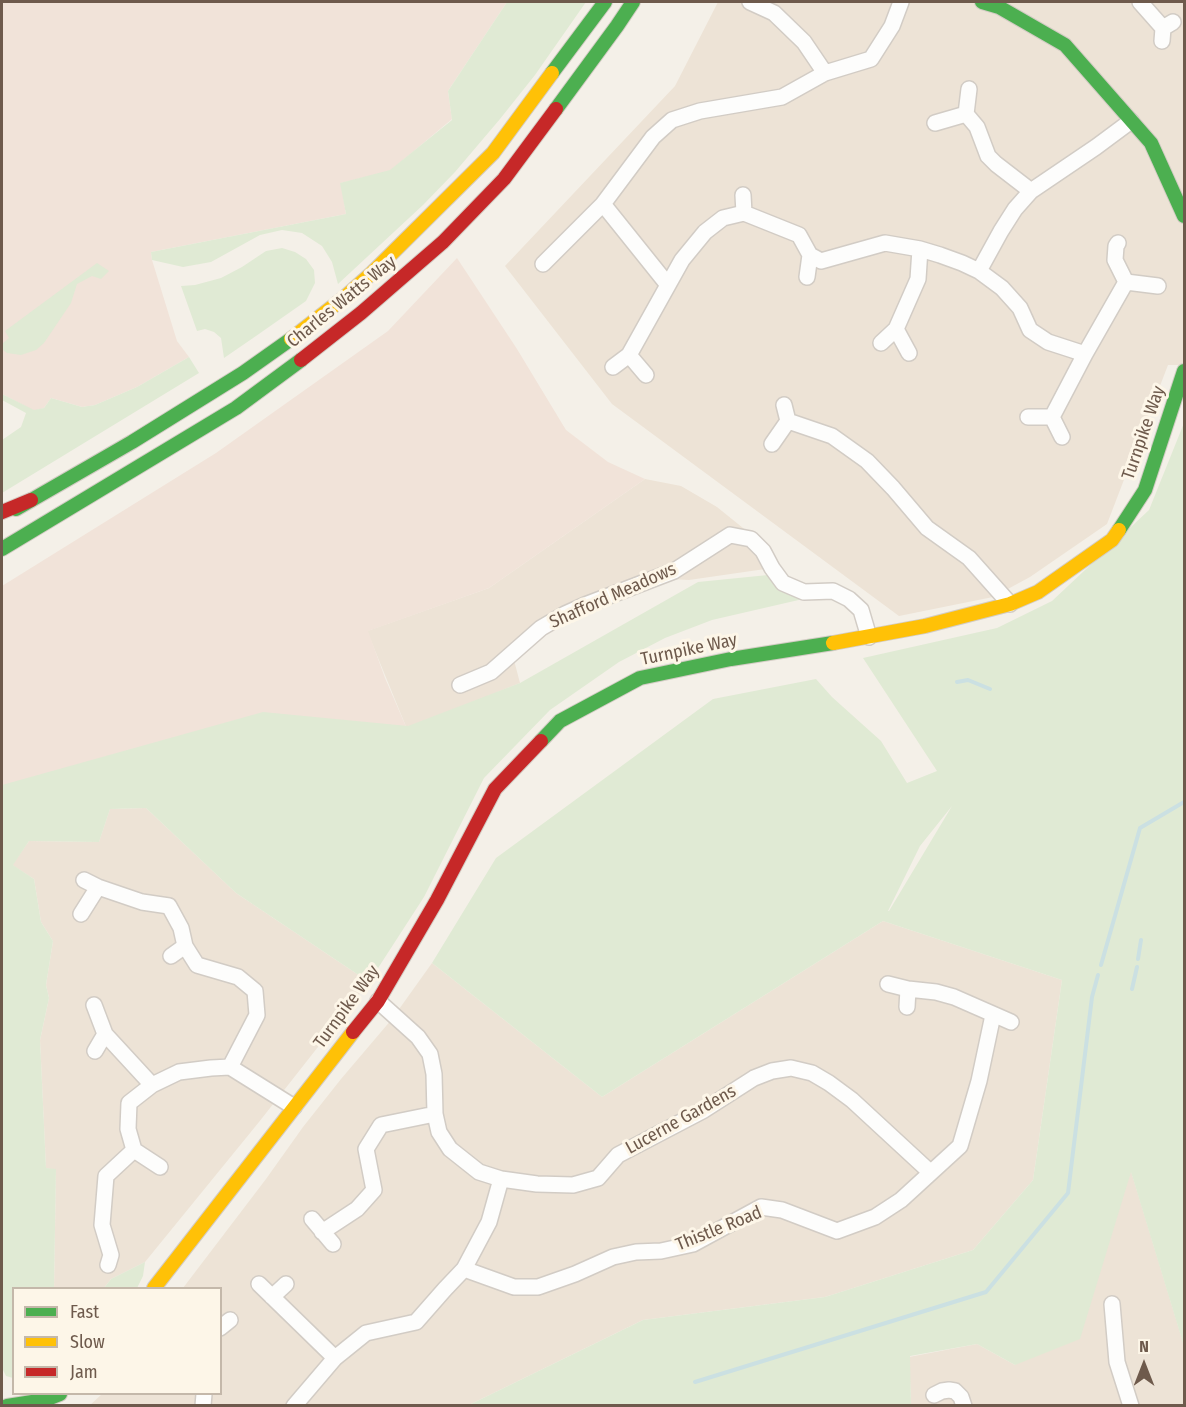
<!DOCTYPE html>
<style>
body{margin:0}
#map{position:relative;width:1186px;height:1407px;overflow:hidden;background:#f4f0e8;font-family:"Fira Sans Condensed",sans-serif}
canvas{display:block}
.frame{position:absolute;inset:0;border:3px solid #6e5a4c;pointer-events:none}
.legend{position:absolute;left:12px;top:1287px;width:210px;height:108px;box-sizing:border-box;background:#fdf6e8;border:2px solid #c4b8aa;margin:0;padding:8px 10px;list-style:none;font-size:18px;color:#6e5a4c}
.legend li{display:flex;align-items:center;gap:12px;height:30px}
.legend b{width:30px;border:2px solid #c4b8aa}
.north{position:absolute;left:1114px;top:1335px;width:60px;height:60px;-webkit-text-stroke:4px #fdf6e8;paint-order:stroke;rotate:0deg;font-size:16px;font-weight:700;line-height:24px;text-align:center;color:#6e5a4c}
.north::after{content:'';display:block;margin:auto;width:21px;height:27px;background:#6e5a4c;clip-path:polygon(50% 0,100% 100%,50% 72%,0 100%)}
</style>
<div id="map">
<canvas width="1186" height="1407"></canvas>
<div class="frame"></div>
<ul class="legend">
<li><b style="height:8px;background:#4caf50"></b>Fast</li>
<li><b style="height:8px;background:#ffc107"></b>Slow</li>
<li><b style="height:8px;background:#c62828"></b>Jam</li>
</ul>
<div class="north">N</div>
</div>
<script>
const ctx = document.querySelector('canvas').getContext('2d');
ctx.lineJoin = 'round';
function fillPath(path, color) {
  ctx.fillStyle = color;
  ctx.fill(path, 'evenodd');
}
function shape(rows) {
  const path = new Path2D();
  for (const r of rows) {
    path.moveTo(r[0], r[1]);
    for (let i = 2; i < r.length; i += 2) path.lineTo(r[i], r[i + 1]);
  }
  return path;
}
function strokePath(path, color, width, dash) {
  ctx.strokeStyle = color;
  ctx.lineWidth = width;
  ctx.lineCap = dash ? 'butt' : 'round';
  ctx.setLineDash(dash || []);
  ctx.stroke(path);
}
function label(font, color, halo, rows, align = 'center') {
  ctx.font = font + ' "Fira Sans Condensed",sans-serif';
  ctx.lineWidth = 6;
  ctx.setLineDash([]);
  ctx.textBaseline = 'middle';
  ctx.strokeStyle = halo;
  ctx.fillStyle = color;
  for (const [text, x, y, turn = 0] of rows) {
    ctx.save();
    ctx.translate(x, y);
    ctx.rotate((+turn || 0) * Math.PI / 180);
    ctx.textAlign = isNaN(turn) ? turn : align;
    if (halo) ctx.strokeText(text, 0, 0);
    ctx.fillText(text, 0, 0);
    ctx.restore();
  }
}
const residential = shape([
 [718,2,1184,2,1184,365,1168,365,1107,524,1030,577,993,597,899,616,612,404,505,266,675,86],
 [645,479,681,486,717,507,769,549,772,568,689,580,634,577,566,606,532,625,511,649,520,683,407,729,367,631,489,588],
 [146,808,236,893,369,982,259,1122,145,1262,111,1279,104,1288,54,1288,56,1170,46,1168,40,1040,49,998,46,985,53,941,41,922,34,879,12,865,29,841,99,842,110,809],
 [883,921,1062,980,1033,1180,973,1250,825,1297,643,1320,469,1405,89,1406,102,1394,220,1394,220,1288,183,1288,266,1179,303,1127,341,1079,392,1019,432,963,602,1097],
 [1131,1171,1183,1342,1184,1342,1184,1405,911,1405,909,1357,977,1344,1015,1365]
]);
const commercial = shape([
 [2,2,507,2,448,91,452,119,390,171,341,183,346,214,151,252,152,260,177,341,189,357,137,387,95,405,82,407,51,398,44,408,34,411,2,394],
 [457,258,517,349,566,430,608,462,645,479,489,588,368,631,385,678,407,729,2,786,2,586,216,453,388,331]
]);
const green = shape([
 [507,2,586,2,535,75,500,119,455,172,423,205,338,284,332,262,322,246,302,233,282,230,260,235,211,262,183,267,152,260,151,252,346,214,340,183,390,170,452,120,448,91],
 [282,248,295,252,306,259,314,270,315,283,306,301,256,336,224,358,221,338,214,332,205,329,197,331,181,286,195,285,221,278,242,267,266,251],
 [97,263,109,271,101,279,92,276,77,284,71,303,44,343,36,350,21,355,7,353,2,349,2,344,9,338,5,331],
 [189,357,199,373,2,493,2,440,21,427,26,413,2,400,2,394,34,410,44,408,51,398,82,407,95,405,137,387],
 [1184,423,1184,1342,1183,1343,1131,1172,1080,1339,1015,1365,977,1344,910,1356,911,1405,469,1405,643,1320,825,1297,973,1250,1033,1180,1062,980,883,921,602,1097,432,963,496,858,713,699,816,679,832,697,881,741,907,783,937,771,863,658,997,628,1052,601,1149,510],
 [952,806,889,911,888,911,920,846],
 [768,575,779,589,803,599,712,620,665,638,619,662,550,710,484,778,424,897,369,982,236,893,146,808,110,809,99,842,29,841,13,865,34,879,41,922,53,941,46,985,49,998,40,1040,46,1168,56,1169,54,1288,14,1288,13,1378,6,1376,2,1368,2,785,263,712,408,726,520,683,698,582],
 [145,1262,143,1276,137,1288,104,1288,111,1279]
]);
const stream = shape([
 [957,682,968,680,990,689],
 [1138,959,1141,940],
 [1101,965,1140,828,1184,802],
 [1132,989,1137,967],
 [695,1382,986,1292,1068,1193,1092,997,1098,975]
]);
const street = shape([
 [750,2,774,13,804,42,825,73],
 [1140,2,1163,28],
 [1162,41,1163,28,1173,22],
 [966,114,977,127,988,156,996,164,1031,191],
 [935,123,966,114,969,89],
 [743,195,744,213],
 [603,204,668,285],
 [1118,243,1116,246,1115,260,1126,282,1158,286],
 [543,264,603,204,653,137,672,120,700,111,782,97,825,73,871,59,892,26,901,2],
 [979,271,1001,231,1015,209,1031,191,1096,147,1131,121],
 [807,277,810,255],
 [896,329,909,353],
 [881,343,896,329,918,279,920,249],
 [629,355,646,375],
 [613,367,629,355,682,260,705,232,723,218,744,213,799,235,810,255,821,261,885,243,920,249,940,255,962,263,979,271,1002,288,1020,308,1030,330,1048,342,1085,354],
 [1028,417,1052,417,1062,437],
 [1052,417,1085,354,1126,282],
 [788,421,832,436,867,461,893,488,927,528,969,558,1010,604],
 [772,444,788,421,784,405],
 [460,685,491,672,541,628,565,614,585,605,674,571,730,535,751,539,763,551,772,568,783,583,804,592,833,591,849,599,861,610,869,637],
 [84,880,98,887,142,902,169,906,181,928,185,946,197,965,238,977,255,991,257,1015,230,1067],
 [81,914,98,887],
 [171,956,185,946],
 [888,984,908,989,936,992,954,997,1011,1022],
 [378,1001,418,1037,430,1054,434,1074,435,1114,439,1132,450,1149,479,1172,501,1179,537,1184,573,1185,598,1178,618,1155,704,1110,754,1078,772,1071,791,1068,812,1073,829,1083,852,1100,930,1172],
 [94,1005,105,1034,152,1085],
 [907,1007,908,989],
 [95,1051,105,1034],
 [160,1167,134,1150,128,1129,129,1103,152,1085,179,1072,211,1068,230,1067,294,1107],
 [312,1219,333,1244],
 [322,1232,357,1209,374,1190,366,1149,381,1125,435,1114],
 [108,1265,111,1255,102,1225,106,1176,134,1150],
 [464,1269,514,1287,538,1287,575,1274,613,1257,636,1252,661,1251,693,1244,761,1207,782,1210,837,1231,875,1217,901,1200,960,1146,979,1081,993,1015],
 [259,1284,335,1358],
 [272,1297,286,1284],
 [1112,1304,1117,1362,1131,1406],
 [220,1328,230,1320],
 [934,1395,942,1391,949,1390,955,1391,961,1397,964,1406],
 [203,1406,204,1394],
 [294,1406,335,1358,366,1333,416,1322,445,1289,464,1269,489,1222,501,1179]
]);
const fast = shape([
 [982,2,999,7,1065,45,1151,143,1184,216],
 [552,73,605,2],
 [556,109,617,26,633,2],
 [16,509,132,442,243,373,291,339],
 [1119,530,1145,490,1184,371],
 [2,549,236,408,301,360],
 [541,741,560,721,640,678,731,659,833,643],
 [7,1406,45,1400,60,1394]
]);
const slow = shape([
 [291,339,345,297,372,273,493,153,552,73],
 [833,643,925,626,1010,604,1038,592,1112,540,1119,530],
 [154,1288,353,1032]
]);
const jam = shape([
 [301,360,361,313,443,242,504,179,556,109],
 [2,512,31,500],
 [353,1032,378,1001,437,900,495,789,541,741]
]);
const streetNames = [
 ["Charles Watts Way",342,302,-39],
 ["Turnpike Way",1144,433,-71],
 ["Shafford Meadows",613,596,-24],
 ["Turnpike Way",689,650,-12],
 ["Turnpike Way",347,1007,-54],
 ["Lucerne Gardens",681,1120,-29],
 ["Thistle Road",719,1229,-22]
];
fillPath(residential, '#ede3d6');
fillPath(commercial, '#f1e3d9');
fillPath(green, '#e0ead4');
strokePath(stream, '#cbe0e2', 4);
strokePath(street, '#d2ccc5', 18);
strokePath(fast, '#d3ccc4', 16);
strokePath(slow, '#d3ccc4', 16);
strokePath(jam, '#d3ccc4', 16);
strokePath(street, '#fdfdfc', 15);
strokePath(fast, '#4caf50', 14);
strokePath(slow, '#ffc107', 14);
strokePath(jam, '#c62828', 14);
label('18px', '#6e5a4c', '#fdf6e8', streetNames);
</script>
